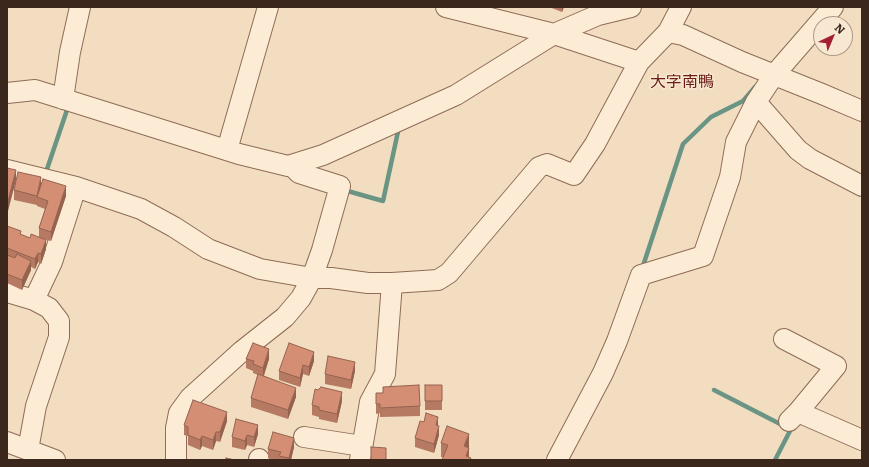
<!DOCTYPE html>
<meta charset="utf-8">
<style>
body{margin:0}
#map{position:relative;width:869px;height:467px;overflow:hidden;background:#f2ddc1;font-family:Literata,serif}
canvas{display:block}
.frame{position:absolute;inset:0;border:8px solid #3c271c;pointer-events:none}
.north{position:absolute;left:813px;top:16px;width:40px;height:40px;box-sizing:border-box;background:#f9e8d1;border:1px solid #ad9b89;border-radius:50%;rotate:44deg;font-size:11px;font-weight:700;line-height:16px;text-align:center;color:#3c271c}
.north::after{content:'';display:block;margin:auto;width:14px;height:18px;background:#a32033;clip-path:polygon(50% 0,100% 100%,50% 72%,0 100%)}
</style>
<div id="map">
<canvas width="869" height="467"></canvas>
<div class="frame"></div>
<div class="north">N</div>
</div>
<script>
const ctx = document.querySelector('canvas').getContext('2d');
ctx.lineJoin = 'round';
function shape(rows) {
  const path = new Path2D();
  for (const r of rows) {
    path.moveTo(r[0], r[1]);
    for (let i = 2; i < r.length; i += 2) path.lineTo(r[i], r[i + 1]);
  }
  return path;
}
function strokePath(path, color, width, dash) {
  ctx.strokeStyle = color;
  ctx.lineWidth = width;
  ctx.lineCap = dash ? 'butt' : 'round';
  ctx.setLineDash(dash || []);
  ctx.stroke(path);
}
function fillPath(path, color) {
  ctx.fillStyle = color;
  ctx.fill(path, 'evenodd');
}
function label(font, color, halo, rows, align = 'center') {
  ctx.font = font + ' Literata,"Noto Sans JP",serif';
  ctx.lineWidth = 3;
  ctx.setLineDash([]);
  ctx.textBaseline = 'middle';
  ctx.strokeStyle = halo;
  ctx.fillStyle = color;
  for (const [text, x, y, turn = 0] of rows) {
    ctx.save();
    ctx.translate(x, y);
    ctx.rotate((+turn || 0) * Math.PI / 180);
    ctx.textAlign = isNaN(turn) ? turn : align;
    if (halo) ctx.strokeText(text, 0, 0);
    ctx.fillText(text, 0, 0);
    ctx.restore();
  }
}
const stream = shape([
 [45,175,67,110],
 [344,190,383,201,399,127],
 [642,269,683,144,711,117,743,101,755,87],
 [714,390,784,426],
 [775,460,791,429]
]);
const minor = shape([
 [668,32,683,35,742,62,822,94,862,111],
 [639,62,668,32,681,7],
 [7,93,35,90,239,154,288,166,323,155,456,95,554,34,598,15,631,7],
 [63,99,70,52,80,7],
 [756,102,798,150,810,159,862,186],
 [227,150,268,7],
 [7,170,76,187,141,209,174,227,208,249,260,269,312,278,322,250,340,186,299,173,291,165],
 [7,292,34,300,49,308,59,321,59,337,36,406,28,450],
 [34,300,52,262,76,187],
 [784,339,836,366,798,412],
 [789,421,798,412,862,440],
 [304,437,362,446],
 [7,442,55,460],
 [176,460,176,428,179,413,190,398,242,351,285,317,301,298,312,278,331,278,368,283,392,283,438,280,449,273,539,167,547,164,574,175,595,144,639,62,554,34,446,7],
 [259,460,259,459],
 [360,460,370,402,385,374,392,283],
 [557,460,603,373,617,341,641,275,703,256,730,177,736,142,756,102,774,75,833,7]
]);
const wall = shape([
 [549,7,564,7,562,12],
 [41,185,66,196,51,241,43,239,46,249,41,264,38,262,35,269,31,267,31,270,22,290,7,283,7,226,21,235,30,238,39,237,39,228,45,209,37,206,37,203,37,205,14,200,14,190],
 [246,359,269,359,264,376,296,397,288,419,251,407,251,398,258,375,253,373,253,371,246,368],
 [314,361,309,376,303,374,300,387,279,380,279,371],
 [355,371,351,389,325,384,325,374],
 [425,385,442,385,442,410,425,410],
 [383,387,420,406,420,416,380,417,380,413,376,414,376,393,383,393],
 [342,401,337,423,319,419,319,417,312,415,312,405],
 [227,421,220,442,216,441,213,450,202,446,200,450,188,445,188,436,184,435,184,425],
 [438,426,439,435,434,453,415,447,415,438],
 [258,434,254,447,247,445,245,450,232,447,232,437],
 [441,443,469,448,469,457,471,460,441,457],
 [294,447,291,460,275,460,268,458,268,449]
]);
const shadedWall = shape([
 [562,7,564,7,562,12],
 [16,170,16,180,7,215,7,205],
 [41,177,41,187,37,197,37,205,37,196],
 [66,186,66,196,51,241,51,232],
 [46,240,46,249,41,264,41,254],
 [38,253,38,262,35,269,35,259],
 [31,261,31,270,22,290,22,280],
 [269,349,269,359,263,377,263,368],
 [314,352,314,361,309,376,309,367],
 [355,362,355,371,351,389,351,380],
 [303,365,303,374,300,387,300,378],
 [296,388,296,397,288,419,288,410],
 [342,392,342,401,337,423,337,414],
 [227,412,227,421,220,442,220,432],
 [438,417,438,427,436,425],
 [258,425,258,434,254,447,254,437],
 [439,426,439,435,434,453,434,444],
 [216,432,216,441,213,450,213,440],
 [469,434,469,448,464,460,464,446],
 [247,435,247,445,245,450,245,441],
 [202,436,202,446,200,450,200,440],
 [294,438,294,447,291,460,289,460,289,458],
 [469,448,469,460,466,456]
]);
const building = shape([
 [7,168,16,170,7,205,7,168],
 [18,172,41,177,37,196,14,190,18,172],
 [43,179,66,186,51,232,39,228,48,201,37,197,43,179],
 [7,226,21,231,20,234,30,238,31,234,46,240,41,254,38,253,35,259,7,248,7,226],
 [17,254,31,261,22,280,7,274,7,255,15,258,17,254],
 [253,343,269,349,263,368,253,364,254,361,246,359,253,343],
 [289,343,314,352,309,367,303,365,300,378,279,371,289,343],
 [328,356,355,362,351,380,325,374,328,356],
 [258,374,296,388,288,410,251,398,258,374],
 [419,385,420,406,380,408,380,404,376,404,376,393,383,393,383,387,419,385],
 [425,385,442,385,442,401,425,401,425,385],
 [321,387,342,392,337,414,319,410,319,407,312,405,315,389,318,390,321,387],
 [193,400,227,412,220,432,216,432,213,440,202,436,200,440,188,435,188,427,184,425,193,400],
 [426,413,438,417,436,425,439,426,434,444,415,438,420,421,424,422,426,413],
 [236,419,258,425,254,437,247,435,245,441,232,437,236,419],
 [447,426,469,434,464,446,469,448,466,456,471,458,470,460,442,460,448,445,441,443,447,426],
 [273,432,294,438,289,458,279,456,281,452,268,449,273,432],
 [371,447,386,448,386,460,371,460,371,447],
 [226,458,235,460,226,460,226,458]
]);
const quarterNames = [
 ["大字南鴨",682,82]
];
strokePath(stream, '#6a9483', 4.5);
strokePath(minor, '#8e6c56', 22);
strokePath(minor, '#fcebd5', 20);
fillPath(wall, '#b67a63');
fillPath(shadedWall, '#946350');
fillPath(building, '#d48e73');
strokePath(building, '#946350', 1);
label('16px', '#6d1d17', '#f9e8d1', quarterNames);
</script>
